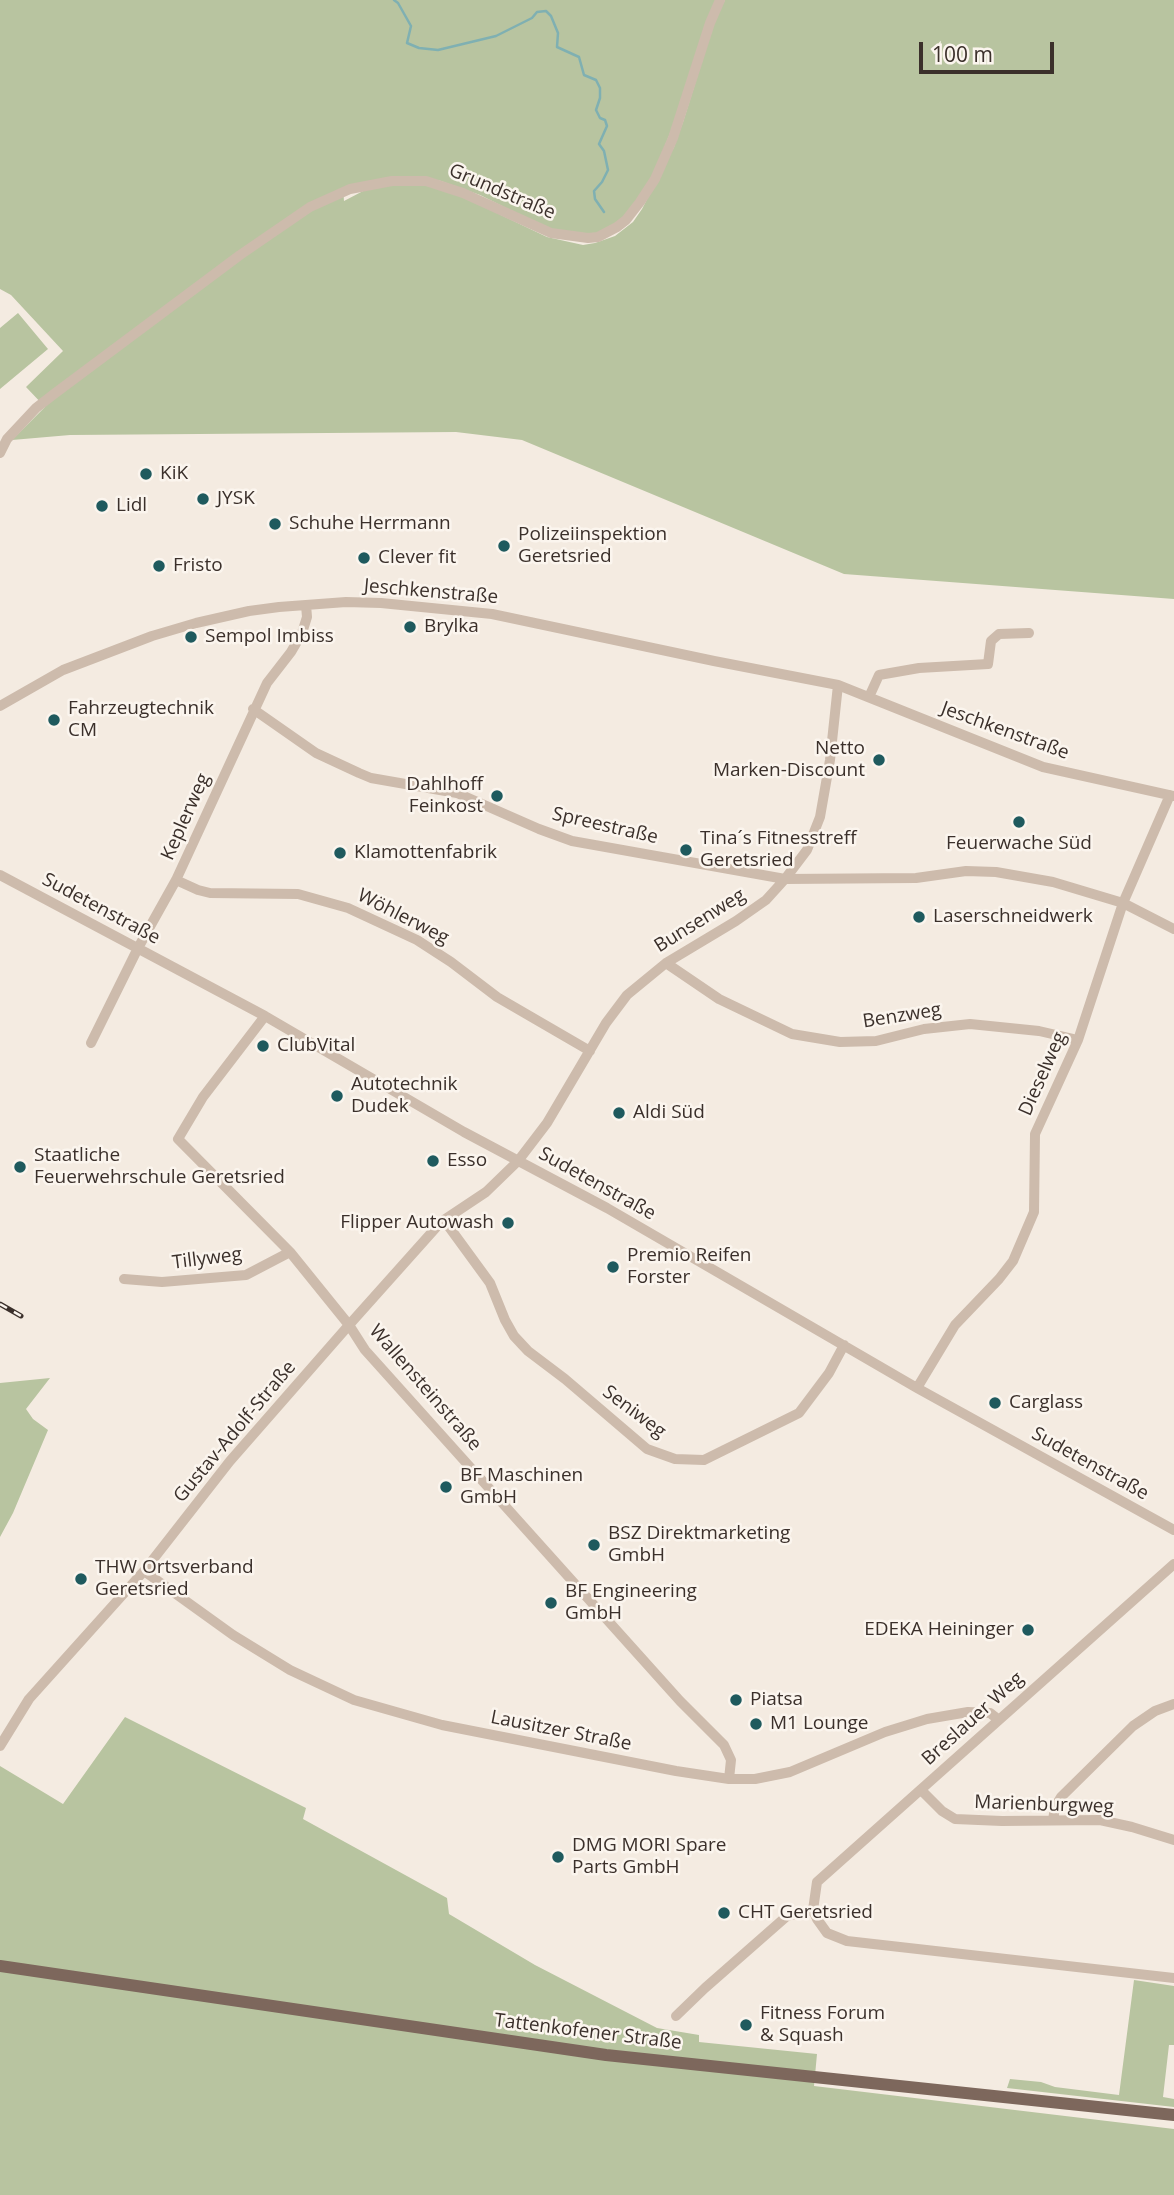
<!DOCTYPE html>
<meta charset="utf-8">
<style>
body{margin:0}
#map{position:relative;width:1174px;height:2195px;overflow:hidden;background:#f4ebe1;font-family:"Open Sans",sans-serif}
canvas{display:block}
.scale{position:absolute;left:919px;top:42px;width:135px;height:32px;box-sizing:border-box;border:4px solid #3b302b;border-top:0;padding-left:9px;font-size:21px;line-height:24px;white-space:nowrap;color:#3b302b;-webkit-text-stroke:5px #fbf5ee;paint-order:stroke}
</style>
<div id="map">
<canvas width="1174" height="2195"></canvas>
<div class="scale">100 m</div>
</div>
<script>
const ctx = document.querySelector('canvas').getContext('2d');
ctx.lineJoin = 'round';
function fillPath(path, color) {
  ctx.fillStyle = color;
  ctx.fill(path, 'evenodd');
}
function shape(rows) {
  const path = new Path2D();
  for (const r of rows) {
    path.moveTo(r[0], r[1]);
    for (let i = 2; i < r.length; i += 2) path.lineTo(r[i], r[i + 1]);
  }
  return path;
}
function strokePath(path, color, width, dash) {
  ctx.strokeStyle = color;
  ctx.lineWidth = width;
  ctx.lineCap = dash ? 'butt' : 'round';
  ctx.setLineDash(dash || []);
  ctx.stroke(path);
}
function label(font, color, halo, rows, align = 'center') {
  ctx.font = font + ' "Open Sans",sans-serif';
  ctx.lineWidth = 5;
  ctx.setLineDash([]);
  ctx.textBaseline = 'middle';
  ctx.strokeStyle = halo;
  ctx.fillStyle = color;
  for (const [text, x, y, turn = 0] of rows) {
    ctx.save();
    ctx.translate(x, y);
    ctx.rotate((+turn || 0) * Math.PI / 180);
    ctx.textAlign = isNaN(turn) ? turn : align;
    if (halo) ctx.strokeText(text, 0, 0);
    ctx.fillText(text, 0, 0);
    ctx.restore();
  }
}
const green = shape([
 [0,0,717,0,673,126,653,175,626,217,601,232,586,235,559,232,534,222,480,195,438,180,343,189,344,201,365,190,401,184,424,185,457,194,547,237,583,245,595,243,615,236,633,222,642,209,674,147,683,122,716,17,725,0,1174,0,1174,599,844,574,522,440,456,432,70,435,12,440,45,407,26,387,63,351,11,295,0,289],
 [18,313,48,349,0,389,0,328],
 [50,1378,26,1409,33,1419,48,1430,13,1513,0,1537,0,1383],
 [125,1717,306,1808,303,1819,447,1898,449,1914,535,1965,657,2028,699,2035,699,2042,817,2054,814,2086,1174,2129,1174,2195,0,2195,0,1766,63,1804],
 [1134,1980,1174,1986,1174,2045,1169,2045,1163,2097,1174,2099,1174,2107,1007,2088,1010,2079,1041,2082,1055,2087,1119,2095]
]);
const stream = shape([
 [394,0,398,3,411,26,407,43,419,48,438,50,496,36,532,18,537,12,546,11,551,16,558,33,557,47,579,57,584,75,596,80,600,88,600,98,596,110,600,118,605,120,607,126,599,144,604,151,608,170,602,182,594,191,595,199,604,212]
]);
const minor = shape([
 [0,453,7,439,36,408,54,394,240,255,310,207,350,189,392,181,426,181,463,193,551,233,588,238,598,237,617,227,626,220,640,202,655,179,673,138,710,23,720,0],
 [869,697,879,675,919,668,988,664,991,641,999,634,1029,633],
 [0,706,63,670,152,636,196,623,249,611,279,607,346,602,381,603,492,614,714,661,838,685,1043,767,1174,796],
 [253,709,316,753,359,773,371,778,457,793,539,829,572,841,785,879,916,878,966,871,996,872,1053,882,1123,903,1174,929],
 [0,875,265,1016,464,1132,607,1208,917,1388,1174,1530],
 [176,880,198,890,210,893,298,894,348,908,417,940,451,962,497,997,590,1051],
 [666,963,719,999,792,1034,840,1042,876,1041,924,1029,970,1024,1039,1031,1078,1040],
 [265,1016,203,1097,178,1139,290,1252,349,1325,365,1350,680,1701,724,1745,731,1760,729,1779],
 [91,1043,138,948,176,880,267,683,291,652,302,633,307,617,306,605],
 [444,1220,490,1283,505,1320,514,1336,528,1351,565,1379,647,1449,675,1459,704,1460,799,1413,829,1373,844,1345],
 [124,1279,162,1282,246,1275,290,1252],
 [917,1388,955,1325,999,1279,1013,1261,1034,1212,1035,1134,1078,1040,1123,903,1170,795],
 [1174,1564,817,1882,813,1910,817,1919,827,1933,847,1941,1174,1978],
 [144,1571,233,1635,290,1670,354,1700,442,1725,676,1771,729,1779,755,1779,790,1772,885,1732,927,1719,968,1712,990,1713,999,1720],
 [0,1746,29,1699,144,1571,230,1461,349,1325,441,1222,486,1192,518,1161,547,1123,606,1023,627,995,666,963,736,921,766,900,785,879,807,850,820,817,830,760,838,685],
 [921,1790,942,1811,955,1819,1002,1821,1100,1820,1132,1827,1174,1840],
 [1053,1820,1055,1807,1061,1797,1133,1726,1155,1711,1174,1704],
 [676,2016,705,1988,787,1916,813,1910]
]);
const major = shape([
 [0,1966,606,2055,1174,2115]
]);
const rail = shape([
 [0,1304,21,1316]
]);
const markers = [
 [146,474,7,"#1f5a5e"],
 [203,499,7,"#1f5a5e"],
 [102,506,7,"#1f5a5e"],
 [275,524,7,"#1f5a5e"],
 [504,546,7,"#1f5a5e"],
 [364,558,7,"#1f5a5e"],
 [159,566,7,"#1f5a5e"],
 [410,627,7,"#1f5a5e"],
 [191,637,7,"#1f5a5e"],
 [54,720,7,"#1f5a5e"],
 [879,760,7,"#1f5a5e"],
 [497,796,7,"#1f5a5e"],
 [1019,822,7,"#1f5a5e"],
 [686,850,7,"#1f5a5e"],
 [340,853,7,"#1f5a5e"],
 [919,917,7,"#1f5a5e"],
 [263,1046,7,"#1f5a5e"],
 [337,1096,7,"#1f5a5e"],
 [619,1113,7,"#1f5a5e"],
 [433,1161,7,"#1f5a5e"],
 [20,1167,7,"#1f5a5e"],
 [508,1223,7,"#1f5a5e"],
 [613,1267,7,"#1f5a5e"],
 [995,1403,7,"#1f5a5e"],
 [446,1487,7,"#1f5a5e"],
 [594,1545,7,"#1f5a5e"],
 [81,1579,7,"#1f5a5e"],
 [551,1603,7,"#1f5a5e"],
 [1028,1630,7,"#1f5a5e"],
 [736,1700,7,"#1f5a5e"],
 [756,1724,7,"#1f5a5e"],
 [558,1857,7,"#1f5a5e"],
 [724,1913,7,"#1f5a5e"],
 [746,2025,7,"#1f5a5e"]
];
const streetNames = [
 ["Grundstraße",502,192,23],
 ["Jeschkenstraße",431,592,5],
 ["Jeschkenstraße",1005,731,20],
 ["Keplerweg",186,817,-66],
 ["Spreestraße",605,826,13],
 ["Sudetenstraße",101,909,28],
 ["Wöhlerweg",403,917,27],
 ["Bunsenweg",700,921,-32],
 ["Benzweg",902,1016,-9],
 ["Dieselweg",1043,1074,-66],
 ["Sudetenstraße",597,1184,29],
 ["Tillyweg",207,1259,-7],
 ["Wallensteinstraße",425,1388,49],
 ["Seniweg",634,1412,37],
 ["Gustav-Adolf-Straße",235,1432,-50],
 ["Sudetenstraße",1090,1464,29],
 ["Breslauer Weg",973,1719,-42],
 ["Lausitzer Straße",561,1731,11],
 ["Marienburgweg",1044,1805,2],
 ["Tattenkofener Straße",588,2032,7]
];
const poiNames = [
 ["KiK",160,474],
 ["JYSK",217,499],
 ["Lidl",116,506],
 ["Schuhe Herrmann",289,524],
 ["Polizeiinspektion",518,535],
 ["Geretsried",518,557],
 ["Clever fit",378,558],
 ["Fristo",173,566],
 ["Brylka",424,627],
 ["Sempol Imbiss",205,637],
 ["Fahrzeugtechnik",68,709],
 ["CM",68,731],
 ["Netto",865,749,"right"],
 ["Marken-Discount",865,771,"right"],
 ["Dahlhoff",483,785,"right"],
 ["Feinkost",483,807,"right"],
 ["Tina´s Fitnesstreff",700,839],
 ["Geretsried",700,861],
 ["Feuerwache Süd",1019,844,"center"],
 ["Klamottenfabrik",354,853],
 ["Laserschneidwerk",933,917],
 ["ClubVital",277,1046],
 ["Autotechnik",351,1085],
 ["Dudek",351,1107],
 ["Aldi Süd",633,1113],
 ["Staatliche",34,1156],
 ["Feuerwehrschule Geretsried",34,1178],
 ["Esso",447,1161],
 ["Flipper Autowash",494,1223,"right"],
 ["Premio Reifen",627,1256],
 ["Forster",627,1278],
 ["Carglass",1009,1403],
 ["BF Maschinen",460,1476],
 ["GmbH",460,1498],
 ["BSZ Direktmarketing",608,1534],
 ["GmbH",608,1556],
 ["THW Ortsverband",95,1568],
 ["Geretsried",95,1590],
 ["BF Engineering",565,1592],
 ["GmbH",565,1614],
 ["EDEKA Heininger",1014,1630,"right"],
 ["Piatsa",750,1700],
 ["M1 Lounge",770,1724],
 ["DMG MORI Spare",572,1846],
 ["Parts GmbH",572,1868],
 ["CHT Geretsried",738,1913],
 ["Fitness Forum",760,2014],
 ["& Squash",760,2036]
];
fillPath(green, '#b8c4a0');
strokePath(stream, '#7fb0b2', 2.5);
strokePath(minor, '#cdbbac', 10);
strokePath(major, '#7d675c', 12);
strokePath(rail, '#3b302b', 5);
strokePath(rail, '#fbf5ee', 2.5, [8]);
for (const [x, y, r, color] of markers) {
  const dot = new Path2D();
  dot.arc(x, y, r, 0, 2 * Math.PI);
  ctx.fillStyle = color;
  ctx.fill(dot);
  strokePath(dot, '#fbf5ee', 2.5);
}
label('19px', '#3b302b', '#fbf5ee', streetNames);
label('19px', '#3b302b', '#fbf5ee', poiNames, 'left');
</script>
